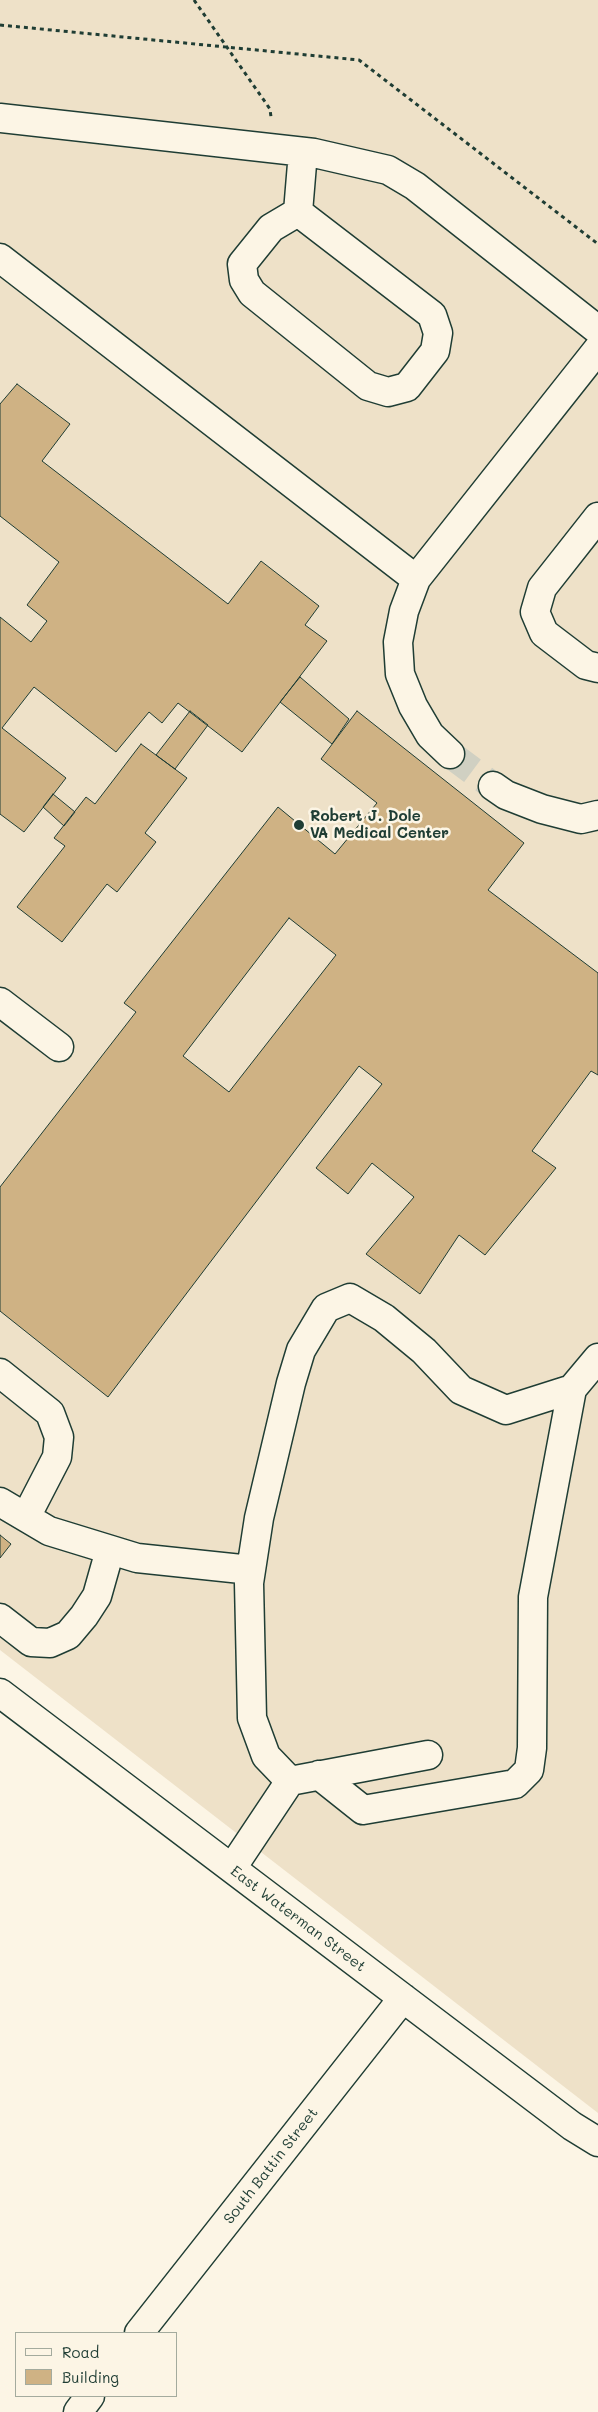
<!DOCTYPE html>
<style>
body{margin:0}
#map{position:relative;width:598px;height:2412px;overflow:hidden;background:#fcf5e5;font-family:Mali,sans-serif}
canvas{display:block}
.legend{position:absolute;left:15px;top:2332px;width:162px;height:65px;box-sizing:border-box;background:#fcf5e5;border:1px solid #a4ab9e;margin:0;padding:6px 9px;list-style:none;font-size:15px;color:#1f3d34}
.legend li{display:flex;align-items:center;gap:10px;height:25px}
.legend b{width:25px;border:1px solid #a4ab9e}
</style>
<div id="map">
<canvas width="598" height="2412"></canvas>
<ul class="legend">
<li><b style="height:6px;background:#fcf5e5"></b>Road</li>
<li><b style="height:14px;background:#cfb284"></b>Building</li>
</ul>
</div>
<script>
const ctx = document.querySelector('canvas').getContext('2d');
ctx.lineJoin = 'round';
function fillPath(path, color) {
  ctx.fillStyle = color;
  ctx.fill(path, 'evenodd');
}
function shape(rows) {
  const path = new Path2D();
  for (const r of rows) {
    path.moveTo(r[0], r[1]);
    for (let i = 2; i < r.length; i += 2) path.lineTo(r[i], r[i + 1]);
  }
  return path;
}
function strokePath(path, color, width, dash) {
  ctx.strokeStyle = color;
  ctx.lineWidth = width;
  ctx.lineCap = dash ? 'butt' : 'round';
  ctx.setLineDash(dash || []);
  ctx.stroke(path);
}
function label(font, color, halo, rows, align = 'center') {
  ctx.font = font + ' Mali,sans-serif';
  ctx.lineWidth = 5;
  ctx.setLineDash([]);
  ctx.textBaseline = 'middle';
  ctx.strokeStyle = halo;
  ctx.fillStyle = color;
  for (const [text, x, y, turn = 0] of rows) {
    ctx.save();
    ctx.translate(x, y);
    ctx.rotate((+turn || 0) * Math.PI / 180);
    ctx.textAlign = isNaN(turn) ? turn : align;
    if (halo) ctx.strokeText(text, 0, 0);
    ctx.fillText(text, 0, 0);
    ctx.restore();
  }
}
const built = shape([
 [0,0,598,0,598,2113,0,1650]
]);
const building = shape([
 [17,384,70,424,42,461,228,604,261,561,319,606,305,625,327,641,242,752,178,703,162,723,149,712,116,752,34,687,2,728,66,778,24,832,0,814,0,617,31,642,47,621,27,605,59,562,0,516,0,404,17,384],
 [300,677,349,719,332,744,280,702,300,677],
 [190,711,208,725,175,769,156,755,190,711],
 [357,711,524,843,488,890,598,973,598,1075,591,1071,532,1151,556,1168,485,1255,459,1235,420,1294,366,1254,414,1197,372,1163,348,1194,316,1168,382,1084,359,1066,108,1397,0,1311,0,1187,136,1012,124,1003,278,807,335,854,377,803,321,759,357,711],
 [289,918,336,955,229,1092,183,1056,289,918],
 [141,744,187,778,145,833,156,842,117,892,107,884,62,942,17,907,65,846,54,838,86,797,95,804,141,744],
 [53,794,75,812,64,826,43,807,53,794],
 [0,1535,11,1544,0,1558,0,1535]
]);
const minorTunnel = shape([
 [450,754,493,786]
]);
const path = shape([
 [194,0,270,109,271,117],
 [0,25,359,60,598,244]
]);
const minor = shape([
 [0,118,314,153,388,170,415,186,598,330],
 [298,212,432,315,438,333,435,351,407,387,388,392,368,386,252,293,244,280,242,264,271,228,298,212,303,152],
 [0,258,416,579],
 [598,517,542,588,535,612,544,633,586,665,598,668],
 [450,754,430,735,413,706,400,674,398,642,404,611,416,579,598,349],
 [493,786,506,795,542,809,581,819,598,815],
 [0,1002,59,1047],
 [0,1373,50,1413,59,1437,57,1457,26,1517],
 [0,1502,49,1531,137,1558,251,1570],
 [0,1618,31,1642,50,1643,68,1635,84,1616,97,1596,110,1550],
 [0,1693,572,2126,598,2142],
 [319,1775,363,1810,515,1784,529,1770,532,1748,533,1597,572,1389],
 [290,1781,266,1756,252,1718,249,1583,259,1518,291,1383,301,1350,326,1308,350,1298,384,1318,424,1351,461,1390,506,1410,572,1389,598,1358],
 [232,1868,290,1781,428,1755],
 [139,2333,403,1998],
 [78,2412,90,2396]
]);
const markers = [
 [299,825,6,"#1f3d34"]
];
const poiNames = [
 ["Robert J. Dole",310,816],
 ["VA Medical Center",310,833]
];
const streetNames = [
 ["East Waterman Street",298,1919,37],
 ["South Battin Street",271,2166,-52]
];
fillPath(built, '#eee1c8');
fillPath(building, '#cfb284');
strokePath(building, '#1f3d34', 1);
strokePath(minorTunnel, '#d0d0c2', 28, [28, 14]);
strokePath(minor, '#1f3d34', 31);
strokePath(path, '#1f3d34', 3, [4, 4]);
strokePath(minor, '#fcf5e5', 28);
for (const [x, y, r, color] of markers) {
  const dot = new Path2D();
  dot.arc(x, y, r, 0, 2 * Math.PI);
  ctx.fillStyle = color;
  ctx.fill(dot);
  strokePath(dot, '#fcf5e5', 2);
}
label('bold 15px', '#1f3d34', '#fcf5e5', poiNames, 'left');
label('15px', '#1f3d34', '#fcf5e5', streetNames);
</script>
